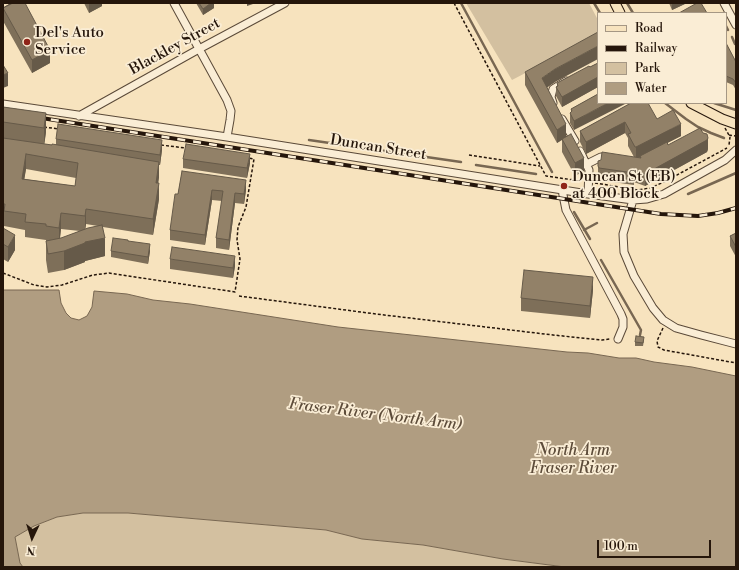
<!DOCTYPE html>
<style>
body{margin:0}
#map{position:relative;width:739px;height:570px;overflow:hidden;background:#f7e3be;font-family:"Libre Bodoni",serif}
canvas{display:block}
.frame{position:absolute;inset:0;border:4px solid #25160b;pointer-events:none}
.legend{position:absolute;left:597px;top:12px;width:130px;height:92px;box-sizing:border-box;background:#faedd5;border:1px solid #a59784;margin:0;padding:5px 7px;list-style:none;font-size:12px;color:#25160b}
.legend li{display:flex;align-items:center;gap:8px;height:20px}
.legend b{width:20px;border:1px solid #a59784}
.north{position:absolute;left:12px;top:518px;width:40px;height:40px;-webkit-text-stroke:3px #faedd5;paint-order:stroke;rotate:184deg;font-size:11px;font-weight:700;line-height:16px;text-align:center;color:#25160b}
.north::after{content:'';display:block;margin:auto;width:14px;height:18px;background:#25160b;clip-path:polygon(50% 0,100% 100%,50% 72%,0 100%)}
.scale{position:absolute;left:597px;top:540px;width:114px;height:18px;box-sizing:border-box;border:2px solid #25160b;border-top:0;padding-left:5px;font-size:12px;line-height:14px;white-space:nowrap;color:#25160b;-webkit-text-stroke:3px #faedd5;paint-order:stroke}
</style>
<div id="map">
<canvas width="739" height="570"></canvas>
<div class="frame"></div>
<ul class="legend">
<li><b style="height:5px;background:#f7e3be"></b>Road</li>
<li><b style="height:5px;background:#25160b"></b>Railway</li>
<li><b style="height:11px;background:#d3c0a0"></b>Park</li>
<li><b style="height:11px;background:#b09d81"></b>Water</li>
</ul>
<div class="north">N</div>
<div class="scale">100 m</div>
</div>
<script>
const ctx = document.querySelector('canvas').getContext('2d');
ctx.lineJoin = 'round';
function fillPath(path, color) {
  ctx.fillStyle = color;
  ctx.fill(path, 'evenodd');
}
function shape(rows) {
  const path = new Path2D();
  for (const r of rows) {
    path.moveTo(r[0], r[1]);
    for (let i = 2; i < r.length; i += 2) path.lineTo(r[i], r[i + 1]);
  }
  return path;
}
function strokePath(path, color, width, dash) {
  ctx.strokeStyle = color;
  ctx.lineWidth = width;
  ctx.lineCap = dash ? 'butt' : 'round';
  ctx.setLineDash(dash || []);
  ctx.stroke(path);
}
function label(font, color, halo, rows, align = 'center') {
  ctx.font = font + ' "Libre Bodoni",serif';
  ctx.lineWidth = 3.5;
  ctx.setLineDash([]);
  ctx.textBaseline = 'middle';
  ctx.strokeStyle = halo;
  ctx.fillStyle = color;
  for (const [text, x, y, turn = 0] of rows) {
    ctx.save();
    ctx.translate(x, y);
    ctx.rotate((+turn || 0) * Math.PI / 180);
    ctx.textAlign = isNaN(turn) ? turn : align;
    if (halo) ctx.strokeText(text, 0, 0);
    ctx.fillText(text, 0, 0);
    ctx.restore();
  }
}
const green = shape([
 [466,3,589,3,598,20,598,35,512,80],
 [83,513,128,513,326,530,362,539,423,545,503,559,565,567,23,567,20,563,14,537,34,526,57,517]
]);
const water = shape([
 [3,290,59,290,61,303,66,313,71,318,79,320,87,316,92,307,94,291,127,294,153,300,190,304,338,327,567,352,588,353,619,358,636,358,654,362,692,367,736,376,736,567,565,567,503,559,423,545,362,539,326,530,128,513,83,513,57,517,34,526,15,537,20,563,23,567,3,567,3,290]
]);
const stream = shape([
 [461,3,552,172],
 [594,3,600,13],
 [627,3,633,13],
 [726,26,728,30],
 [732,37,735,44],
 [665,103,686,119,698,127,711,133,724,138],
 [714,103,736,110],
 [309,140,461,162],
 [476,165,536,174],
 [688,194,736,173],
 [574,212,590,239],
 [584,230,597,223],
 [601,260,641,330,640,335]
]);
const path = shape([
 [454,3,546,176,581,181],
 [44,127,59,129],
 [725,128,730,137,729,145],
 [729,135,736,136],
 [161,145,185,148],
 [469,155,540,166],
 [595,183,638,190,650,188,664,182,727,148],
 [3,273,34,285,47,287,62,285,93,275,109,273,235,292,240,259,237,240,238,227,246,207,254,159,248,158],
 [239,296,376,314,553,335,602,340,610,339],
 [663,328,657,341,658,347,664,350,736,363]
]);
const minor = shape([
 [174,3,227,100,231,111,230,120,227,137],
 [724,3,736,25],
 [553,103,551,97,553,89,566,81],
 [3,104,227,137,588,194,633,200,647,199,664,194,725,160,736,150],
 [79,116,199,49,285,3],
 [562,119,575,141],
 [580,151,589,170,588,194],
 [587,164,601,157,610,159],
 [562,190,566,210,621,314,623,319,623,327,618,339],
 [633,200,623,234,624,252,634,276,653,308,663,320,676,328,701,335,736,344]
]);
const major = shape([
 [615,3,620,13],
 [691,103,722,119,736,124]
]);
const rail = shape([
 [3,10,15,3],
 [35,117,661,214,698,216,718,213,736,208]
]);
const wall = shape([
 [84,3,102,3,102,6,89,13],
 [196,3,214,3,214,8,203,15],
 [669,3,687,3,672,10],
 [3,8,50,63,32,73,3,21],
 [726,43,736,62,736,90,733,85,726,82],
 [598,63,598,87,562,107,556,96,556,87,557,86,557,83],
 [525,72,555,82,547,87,566,137,584,171,575,176,562,152,562,140,557,143,525,85],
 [598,94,574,130,570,123,570,113,571,112,571,109],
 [631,103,657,119,681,136,667,143,668,145,708,149,707,152,645,186,634,182,634,185,599,180,598,177,598,166,634,157,628,146,628,138,625,133,586,154,580,142,580,131],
 [3,107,46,113,46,132,44,144,52,145,56,145,56,139,162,150,160,165,159,165,159,177,158,183,159,199,153,235,103,227,105,256,85,261,85,262,64,270,48,273,46,260,46,240,25,237,25,230,4,226,4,219,3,219],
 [26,169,76,178,75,186,24,179],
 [86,224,98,226,85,229],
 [61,229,80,231,60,239],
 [183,159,250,163,247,178,183,168],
 [182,171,246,190,244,204,235,203,229,250,216,248,216,238,222,201,212,200,205,245,170,240,170,230,178,194],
 [3,228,15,250,8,262,3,259],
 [736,233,736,257,730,246,730,236],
 [128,241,150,251,148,264,111,257,111,251],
 [170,259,235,266,233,278,170,269],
 [593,290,590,318,521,311,521,298],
 [644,340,643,346,635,346,635,342]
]);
const shadedWall = shape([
 [89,3,102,3,102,6,89,13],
 [211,3,214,3,214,8,203,15,203,9],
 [247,3,253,3,253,4,247,6],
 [674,3,687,3,672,10,672,4],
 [598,46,598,59,555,82,542,91,542,78,555,69],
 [50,50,50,63,32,73,32,60],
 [8,73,8,86,3,88,3,75],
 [598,77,598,87,562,107,562,97],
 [608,103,627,103,574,130,574,121],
 [46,113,46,132,44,147,44,128],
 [625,122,625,133,586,154,586,142],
 [566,124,566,137,557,143,557,130],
 [681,124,681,136,636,159,636,147],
 [708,138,708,149,707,152,645,186,645,174],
 [162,140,162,150,160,165,160,155],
 [26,154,26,169,22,194,22,179],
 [250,154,250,163,247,178,247,168],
 [584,158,584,171,575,176,575,163],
 [159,162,159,177,156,198,156,183],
 [246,180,246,190,244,204,244,194],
 [159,183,159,199,153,235,153,219],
 [212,190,212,200,205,245,205,235],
 [235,193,235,203,229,250,229,240],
 [86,209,86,224,85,232,85,216],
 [61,213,61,229,59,244,59,228],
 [15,235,15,250,8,262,8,247],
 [105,238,105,256,85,261,85,262,64,270,64,251,85,242],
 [150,244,150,251,148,264,148,257],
 [235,256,235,266,233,278,233,268],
 [593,277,593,290,590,318,590,306]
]);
const building = shape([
 [13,3,25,3,50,50,32,60,3,8,13,3],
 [199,3,211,3,203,9,199,3],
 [697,3,701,3,707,13,679,13,697,3],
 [598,32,598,46,555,69,542,78,566,124,557,130,525,72,598,32],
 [726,43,736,62,736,83,733,79,726,76,726,43],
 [598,63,598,77,562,97,556,87,558,86,557,83,589,66,590,67,598,63],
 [3,65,8,73,3,75,3,65],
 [598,94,598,103,608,103,574,121,570,113,572,111,571,109,598,94],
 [631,103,648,103,657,119,673,110,681,124,636,147,635,147,628,134,631,133,625,122,586,142,580,131,631,103],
 [3,107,46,113,44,128,3,122,3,107],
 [58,124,162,140,160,155,56,139,58,124],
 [700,128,703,133,707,134,708,138,707,140,645,174,634,170,634,173,599,168,598,166,598,161,601,160,602,152,641,158,640,156,667,142,668,145,700,128],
 [571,134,584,158,575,163,562,139,571,134],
 [3,138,52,145,52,144,159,162,156,183,159,183,153,219,86,209,85,216,61,213,59,228,46,226,46,224,25,222,26,214,4,211,5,204,3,204,3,138],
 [26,154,78,163,75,186,22,179,26,154],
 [186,144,250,154,247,168,183,159,186,144],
 [182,171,246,180,244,194,235,193,229,240,216,238,223,191,212,190,205,235,170,230,175,194,178,194,182,171],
 [102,225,105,238,85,242,85,243,64,251,48,254,46,241,61,238,88,228,102,225],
 [3,228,15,235,8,247,3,244,3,228],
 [736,233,736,247,730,236,736,233],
 [113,238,128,240,128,241,150,244,148,257,111,251,113,238],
 [172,247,235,256,233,268,170,259,172,247],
 [524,270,593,277,590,306,521,298,524,270],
 [636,336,644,337,643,343,635,342,636,336]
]);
const markers = [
 [27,42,4,"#8f2418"],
 [564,186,4,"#8f2418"]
];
const poiNames = [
 ["Del's Auto",35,33],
 ["Service",35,50],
 ["Duncan St (EB)",572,177],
 ["at 400 Block",572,194]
];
const streetNames = [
 ["Blackley Street",175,47,-29],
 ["Duncan Street",378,148,9]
];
const waterNames = [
 ["Fraser River (North Arm)",375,415,7],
 ["North Arm",573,451],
 ["Fraser River",573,469]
];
fillPath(green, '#d3c0a0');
fillPath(water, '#b09d81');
strokePath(water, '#786752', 1);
strokePath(stream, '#786752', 2.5);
strokePath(minor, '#5a4938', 9);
strokePath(major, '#25160b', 11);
strokePath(path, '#25160b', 1.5, [3, 2]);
strokePath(minor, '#faedd5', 7);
strokePath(major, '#f7e3be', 9);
strokePath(rail, '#25160b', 4);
strokePath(rail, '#faedd5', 2.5, [8]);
fillPath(wall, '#7e6f59');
fillPath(shadedWall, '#665a49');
fillPath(building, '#928168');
strokePath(building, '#665a49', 1);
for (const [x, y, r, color] of markers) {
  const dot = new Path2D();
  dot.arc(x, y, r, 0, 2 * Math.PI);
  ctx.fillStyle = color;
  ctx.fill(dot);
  strokePath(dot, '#faedd5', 1.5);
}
label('15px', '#25160b', '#faedd5', poiNames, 'left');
label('15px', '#25160b', '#faedd5', streetNames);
label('italic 16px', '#5d4c3a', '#faedd5', waterNames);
</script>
